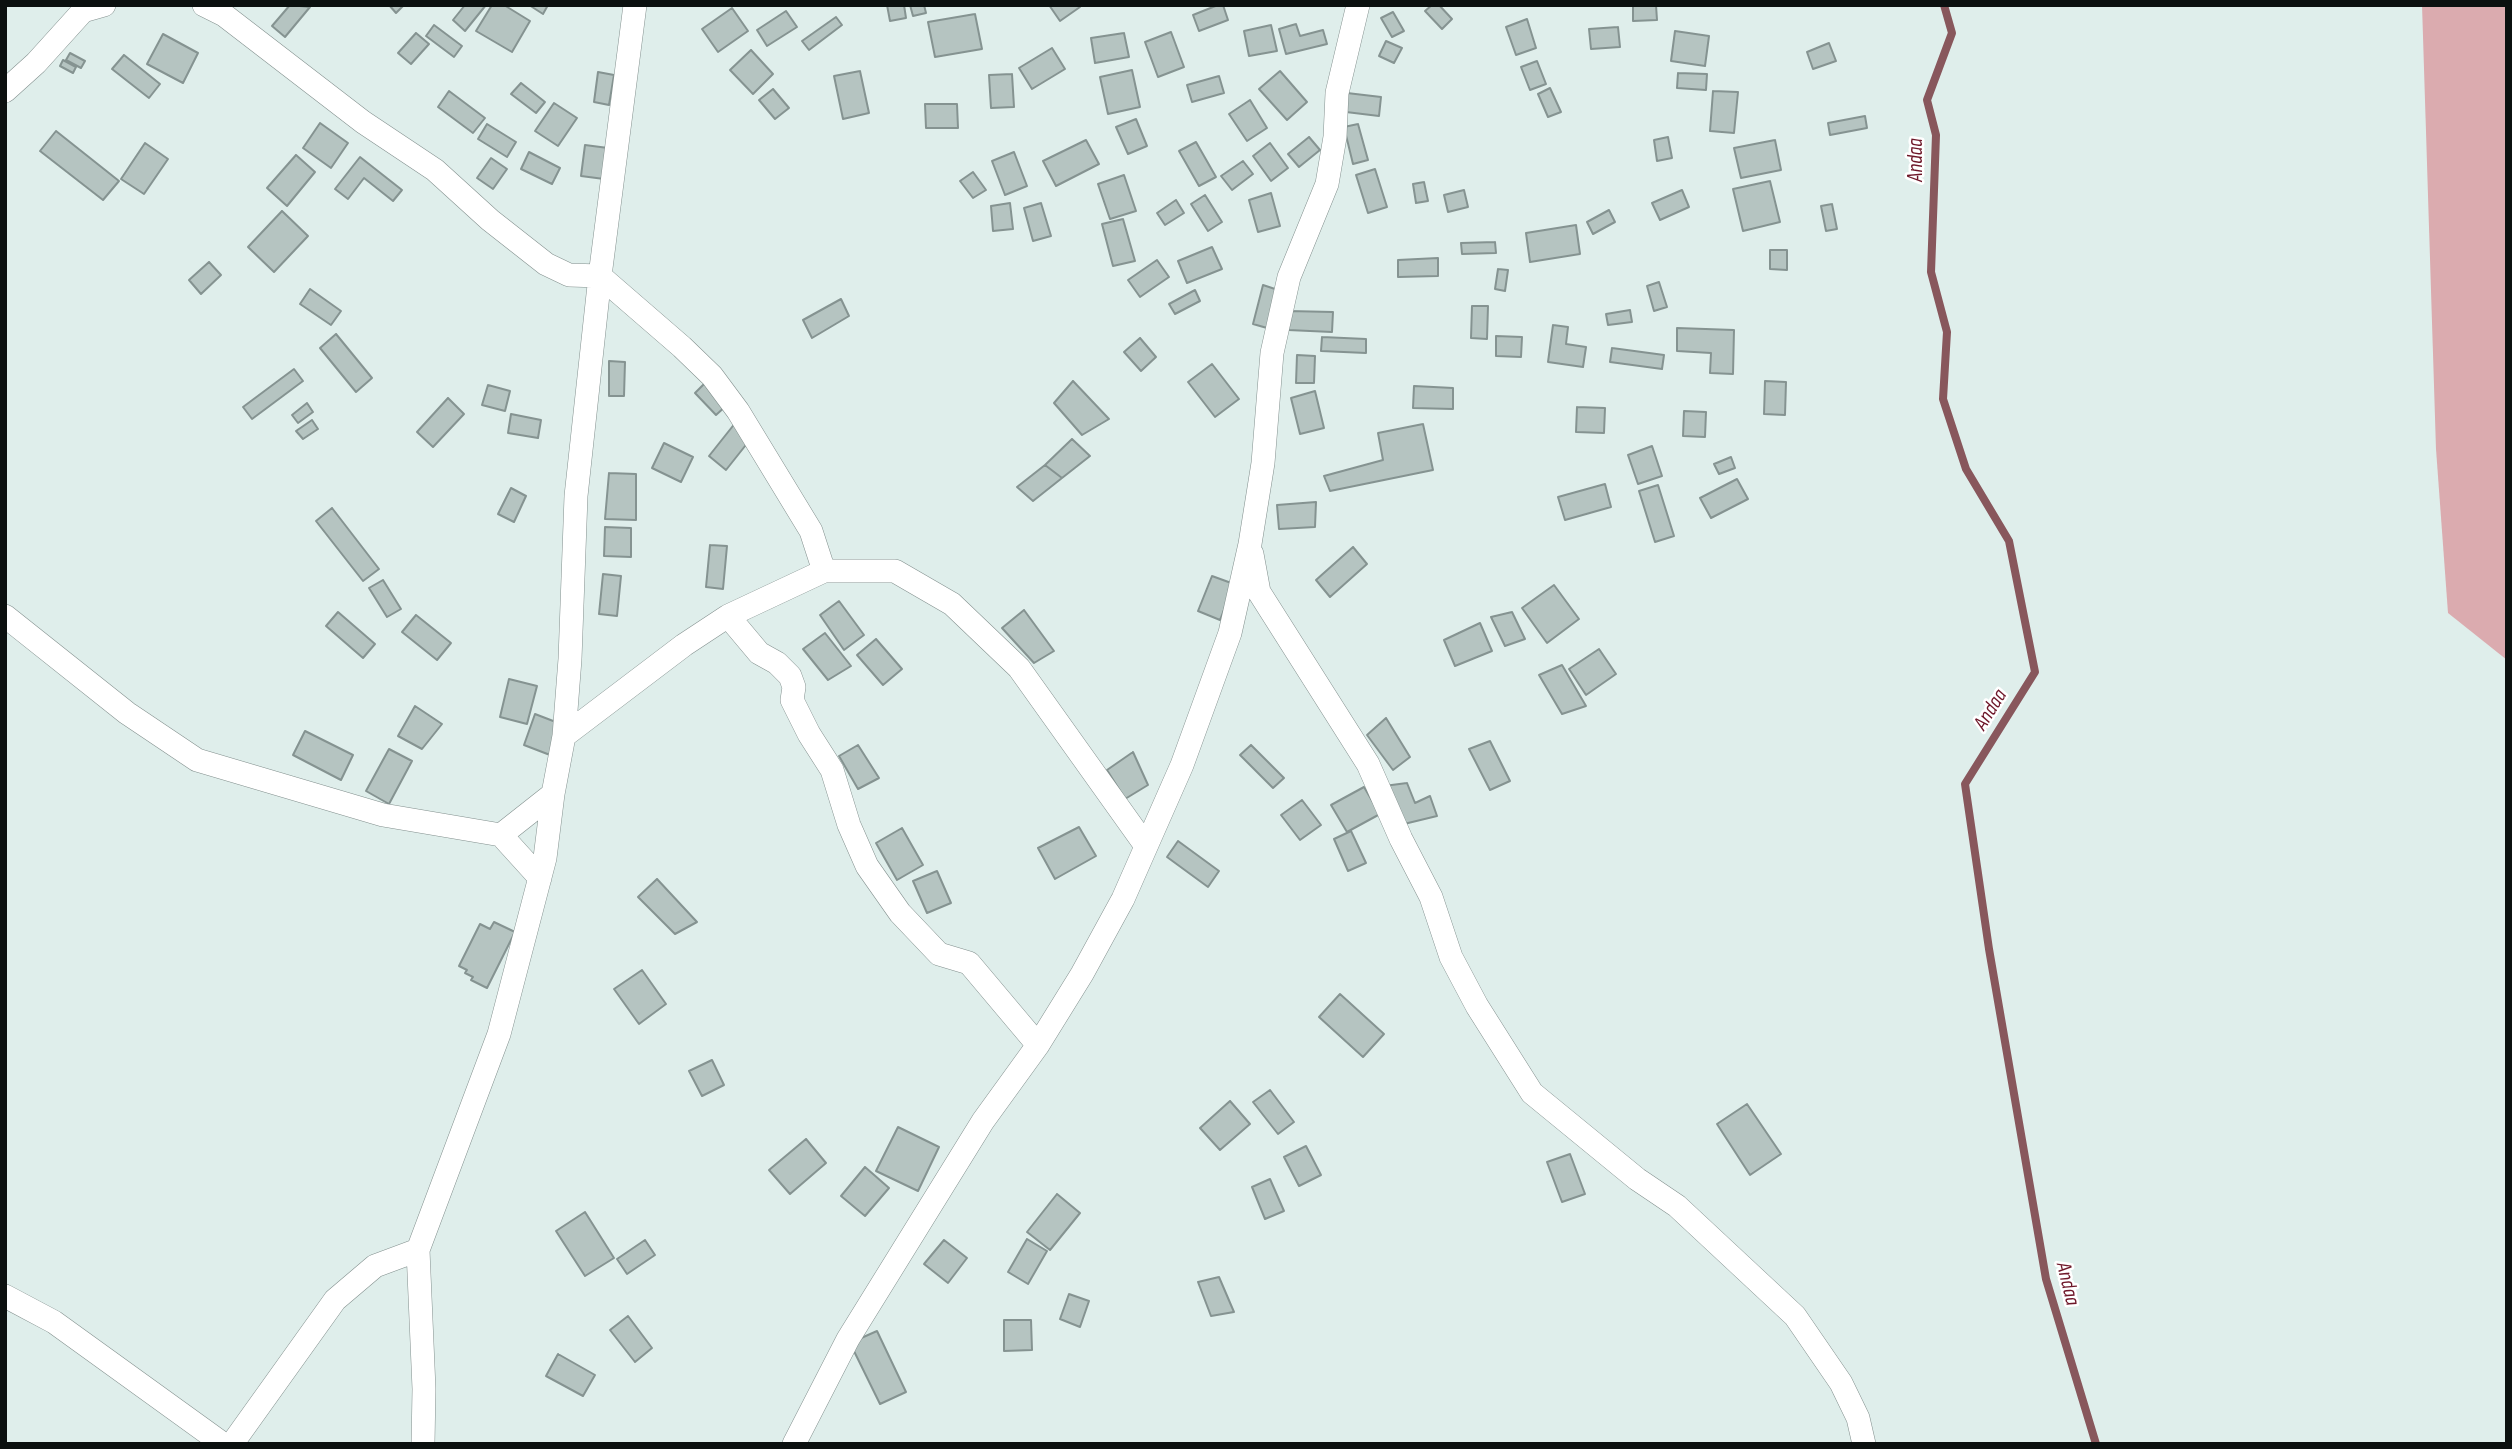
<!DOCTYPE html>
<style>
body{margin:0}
#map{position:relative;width:2512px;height:1449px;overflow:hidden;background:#dfeeeb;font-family:"Sofia Sans Condensed",sans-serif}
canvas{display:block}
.frame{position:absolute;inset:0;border:7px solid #0b100f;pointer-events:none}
</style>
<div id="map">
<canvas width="2512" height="1449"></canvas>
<div class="frame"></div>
</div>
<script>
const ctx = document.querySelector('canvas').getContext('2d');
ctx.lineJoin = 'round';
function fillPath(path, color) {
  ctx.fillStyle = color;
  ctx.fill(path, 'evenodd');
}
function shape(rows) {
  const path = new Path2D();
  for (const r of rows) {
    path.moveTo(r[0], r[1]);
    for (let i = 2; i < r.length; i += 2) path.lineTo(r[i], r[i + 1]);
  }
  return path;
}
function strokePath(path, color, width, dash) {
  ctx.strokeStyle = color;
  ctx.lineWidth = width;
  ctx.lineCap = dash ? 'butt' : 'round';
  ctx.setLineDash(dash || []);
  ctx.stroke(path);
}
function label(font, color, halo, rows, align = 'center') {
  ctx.font = font + ' "Sofia Sans Condensed",sans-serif';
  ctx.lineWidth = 5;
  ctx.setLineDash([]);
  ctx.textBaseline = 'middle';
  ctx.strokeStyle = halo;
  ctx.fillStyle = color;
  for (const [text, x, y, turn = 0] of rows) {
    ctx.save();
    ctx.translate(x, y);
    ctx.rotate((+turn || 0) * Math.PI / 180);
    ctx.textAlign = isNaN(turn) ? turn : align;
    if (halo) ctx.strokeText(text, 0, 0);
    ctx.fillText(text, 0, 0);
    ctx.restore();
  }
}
const green = shape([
 [2422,5,2507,5,2507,660,2448,613,2436,449]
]);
const stream = shape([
 [1944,5,1952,33,1927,100,1936,135,1931,272,1947,332,1943,399,1966,469,2009,541,2035,672,1965,784,1989,949,2046,1279,2096,1444]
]);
const building = shape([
 [290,5,310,7,285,37,272,26,290,5],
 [389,5,404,5,396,13,389,5],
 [465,5,486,5,465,31,453,20,465,5],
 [492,5,504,5,530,21,512,52,476,31,492,5],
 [529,5,548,5,543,14,529,5],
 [887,5,904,5,906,18,890,21,887,5],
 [910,5,924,5,926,13,913,16,910,5],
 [1049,5,1079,5,1080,7,1060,21,1049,5],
 [1218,5,1223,5,1228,20,1199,31,1193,15,1218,5],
 [1432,5,1439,5,1452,19,1442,29,1425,11,1432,5],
 [1633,5,1656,5,1657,20,1633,21,1633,5],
 [732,8,748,31,718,52,702,29,732,8],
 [786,11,797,27,767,46,757,30,786,11],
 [1393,12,1404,31,1392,37,1381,18,1393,12],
 [975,14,982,49,935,57,928,22,975,14],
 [836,17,842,25,809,50,802,41,836,17],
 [1527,19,1536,48,1516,55,1506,27,1527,19],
 [1296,24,1300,36,1323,30,1327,44,1286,54,1279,29,1296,24],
 [434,25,462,46,454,57,426,36,434,25],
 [1271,25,1277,51,1249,56,1244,31,1271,25],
 [1618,27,1620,47,1591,49,1589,29,1618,27],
 [1675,31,1709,36,1705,66,1671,61,1675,31],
 [1171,32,1184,67,1158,77,1145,42,1171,32],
 [416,33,429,44,411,64,398,53,416,33],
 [1124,33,1129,57,1095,63,1091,38,1124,33],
 [163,34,198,53,183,83,147,64,163,34],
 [1386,41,1402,48,1394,63,1379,56,1386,41],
 [1829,43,1836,61,1813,69,1807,52,1829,43],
 [1052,48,1065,69,1032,89,1019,68,1052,48],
 [751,50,773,74,753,94,730,70,751,50],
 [70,53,85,61,81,68,66,60,70,53],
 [124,55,160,84,149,98,112,69,124,55],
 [63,60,76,67,73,73,60,66,63,60],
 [1537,61,1546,84,1530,90,1521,67,1537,61],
 [1132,70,1140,107,1108,114,1100,77,1132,70],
 [860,71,869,113,843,119,834,76,860,71],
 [1280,71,1307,102,1287,120,1259,89,1280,71],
 [598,72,614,75,609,105,594,102,598,72],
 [1678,73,1707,74,1706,90,1677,88,1678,73],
 [1012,74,1014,107,991,108,989,75,1012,74],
 [1219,76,1224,93,1192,102,1187,85,1219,76],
 [521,83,545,102,536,113,511,94,521,83],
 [1550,88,1561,112,1548,117,1538,94,1550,88],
 [773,89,789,108,775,119,759,100,773,89],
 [449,91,485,118,473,133,438,107,449,91],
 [1713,91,1738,92,1734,133,1710,131,1713,91],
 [1347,93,1381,97,1379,116,1346,112,1347,93],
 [1250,100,1267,128,1247,141,1229,114,1250,100],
 [554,103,577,118,558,146,535,131,554,103],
 [925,104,957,104,958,128,926,128,925,104],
 [1865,116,1867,128,1830,135,1828,123,1865,116],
 [1136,119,1147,146,1128,154,1116,127,1136,119],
 [320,123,348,143,331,168,303,148,320,123],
 [487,124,516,142,507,157,478,139,487,124],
 [1358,124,1368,160,1353,164,1344,127,1358,124],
 [56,131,119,181,103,200,40,151,56,131],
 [1309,137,1320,150,1299,167,1288,154,1309,137],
 [1668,137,1672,158,1657,161,1654,140,1668,137],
 [1086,140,1099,164,1056,186,1043,161,1086,140],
 [1775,140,1781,170,1741,178,1734,148,1775,140],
 [1196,142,1216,177,1199,186,1179,151,1196,142],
 [145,143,168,159,144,194,121,179,145,143],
 [1270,143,1288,168,1271,181,1253,156,1270,143],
 [585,145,608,148,604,179,581,176,585,145],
 [529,152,560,168,552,184,521,169,529,152],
 [1014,152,1027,186,1005,195,992,161,1014,152],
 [296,155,315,172,287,206,267,188,296,155],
 [360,157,402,190,393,201,364,178,348,199,335,189,360,157],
 [491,158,507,169,493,189,477,178,491,158],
 [1243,161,1253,174,1232,190,1221,176,1243,161],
 [1375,169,1387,207,1368,213,1356,175,1375,169],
 [973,172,986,190,973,198,960,181,973,172],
 [1124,175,1136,211,1110,219,1098,184,1124,175],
 [1770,181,1780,222,1743,231,1733,189,1770,181],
 [1424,182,1428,201,1416,203,1413,184,1424,182],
 [1464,190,1468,207,1448,212,1444,195,1464,190],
 [1682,190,1689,207,1660,220,1652,203,1682,190],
 [1271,193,1280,226,1258,232,1249,200,1271,193],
 [1205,195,1222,222,1208,231,1191,204,1205,195],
 [1176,200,1184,213,1165,225,1157,213,1176,200],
 [1010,203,1013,229,993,231,991,206,1010,203],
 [1041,203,1051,236,1033,241,1024,208,1041,203],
 [1832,204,1837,229,1826,231,1821,206,1832,204],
 [1609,210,1615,222,1593,234,1587,222,1609,210],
 [282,211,308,236,274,272,248,247,282,211],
 [1123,219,1135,261,1113,266,1102,224,1123,219],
 [1576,225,1580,254,1530,262,1526,233,1576,225],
 [1495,242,1496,253,1462,254,1461,243,1495,242],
 [1212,247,1222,269,1187,283,1178,261,1212,247],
 [1770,250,1787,250,1787,270,1770,269,1770,250],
 [1438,258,1438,276,1398,277,1398,260,1438,258],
 [1157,260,1169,277,1140,297,1128,280,1157,260],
 [209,262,221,275,201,294,189,280,209,262],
 [1498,269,1508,270,1505,291,1495,289,1498,269],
 [1659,282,1667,307,1654,311,1647,286,1659,282],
 [1263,285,1278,290,1267,328,1253,324,1263,285],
 [310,289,341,311,331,325,300,304,310,289],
 [1195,290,1200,301,1175,314,1169,304,1195,290],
 [841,299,849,316,812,338,803,320,841,299],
 [1472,306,1488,306,1487,339,1471,338,1472,306],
 [1630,310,1632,322,1608,325,1606,314,1630,310],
 [1288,311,1333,312,1332,332,1288,330,1288,311],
 [1553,325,1568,327,1566,344,1586,347,1583,367,1548,362,1553,325],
 [1677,328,1734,330,1733,374,1710,373,1711,353,1677,351,1677,328],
 [336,334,372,378,356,392,320,348,336,334],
 [1496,336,1522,337,1521,357,1496,356,1496,336],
 [1322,337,1366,339,1366,353,1321,351,1322,337],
 [1140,338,1156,357,1141,371,1124,352,1140,338],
 [1612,348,1664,355,1662,369,1610,362,1612,348],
 [1297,355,1315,356,1314,383,1296,383,1297,355],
 [609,361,625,362,624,396,609,396,609,361],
 [1212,364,1239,399,1215,417,1188,382,1212,364],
 [294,369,303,381,252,419,243,407,294,369],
 [1073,381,1109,419,1082,435,1054,403,1073,381],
 [1765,381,1786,382,1785,415,1764,414,1765,381],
 [706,382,727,405,716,415,695,393,706,382],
 [488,385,510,391,505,411,482,405,488,385],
 [1414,386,1453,388,1453,409,1413,408,1414,386],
 [1315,391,1324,428,1300,434,1291,398,1315,391],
 [448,398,464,414,433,447,417,432,448,398],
 [307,403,313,412,298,423,292,415,307,403],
 [1577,407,1605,408,1604,433,1576,432,1577,407],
 [1684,411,1706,412,1705,437,1683,436,1684,411],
 [511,414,541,420,538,438,508,433,511,414],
 [312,420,318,429,303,439,296,431,312,420],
 [736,422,753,436,726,470,709,456,736,422],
 [1423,424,1433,470,1330,491,1324,476,1383,460,1378,433,1423,424],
 [1072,439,1090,456,1062,478,1045,465,1072,439],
 [664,443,693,457,681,482,652,468,664,443],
 [1652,446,1662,476,1638,484,1628,455,1652,446],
 [1731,457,1735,468,1719,474,1714,464,1731,457],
 [1045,465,1062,478,1033,501,1017,487,1045,465],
 [609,473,636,474,636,520,605,519,609,473],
 [1737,479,1748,499,1711,518,1700,498,1737,479],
 [1605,484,1611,507,1565,520,1558,497,1605,484],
 [1658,485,1674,536,1655,542,1639,491,1658,485],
 [511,488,526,496,514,522,498,514,511,488],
 [1316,502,1315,527,1279,529,1277,505,1316,502],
 [332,508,379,569,363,581,316,521,332,508],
 [605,527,631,528,631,557,604,556,605,527],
 [710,545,727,546,723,589,706,587,710,545],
 [1353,547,1367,564,1330,597,1316,580,1353,547],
 [603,574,621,576,617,616,599,614,603,574],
 [1212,576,1234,584,1220,620,1198,611,1212,576],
 [383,580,401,609,387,617,369,588,383,580],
 [1554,585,1579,619,1547,643,1522,608,1554,585],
 [839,601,864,635,844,650,820,615,839,601],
 [1024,610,1054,651,1034,663,1002,628,1024,610],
 [338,612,375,644,363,658,326,626,338,612],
 [1512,612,1525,639,1505,646,1491,617,1512,612],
 [416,615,451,643,437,660,402,632,416,615],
 [1480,623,1492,651,1455,666,1444,640,1480,623],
 [825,633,851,666,828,680,803,649,825,633],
 [876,639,902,669,883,685,857,655,876,639],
 [1599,649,1616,674,1586,695,1569,669,1599,649],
 [1562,665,1586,706,1562,714,1539,675,1562,665],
 [509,679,537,686,527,724,500,717,509,679],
 [415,706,442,724,422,749,398,736,415,706],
 [535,714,561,724,550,755,524,745,535,714],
 [1386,718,1410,757,1393,770,1367,735,1386,718],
 [305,731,353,755,341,780,293,755,305,731],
 [1490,741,1510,781,1490,790,1469,749,1490,741],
 [858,745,879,778,858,789,839,756,858,745],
 [1251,745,1284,778,1273,788,1240,755,1251,745],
 [389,749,412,761,389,804,366,791,389,749],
 [1133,752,1148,785,1125,799,1107,770,1133,752],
 [1407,783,1415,803,1430,796,1437,816,1404,824,1384,786,1407,783],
 [1364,787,1380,814,1347,832,1331,805,1364,787],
 [1302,800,1321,825,1300,840,1281,815,1302,800],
 [1079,827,1096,856,1055,879,1038,848,1079,827],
 [902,828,923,865,897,880,876,843,902,828],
 [1351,831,1366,863,1348,871,1334,839,1351,831],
 [1178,841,1219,871,1208,887,1167,857,1178,841],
 [937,871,951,903,927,913,913,881,937,871],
 [657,879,697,922,675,934,638,897,657,879],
 [494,922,515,932,487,988,471,980,473,977,465,973,467,970,459,966,480,924,490,929,494,922],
 [642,970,666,1004,639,1024,614,989,642,970],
 [1340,994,1384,1034,1363,1057,1319,1017,1340,994],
 [712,1060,724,1085,702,1096,689,1071,712,1060],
 [1270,1090,1294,1122,1278,1134,1253,1102,1270,1090],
 [1230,1101,1250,1124,1220,1150,1200,1128,1230,1101],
 [1747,1104,1781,1154,1750,1175,1717,1124,1747,1104],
 [898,1127,939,1147,918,1191,876,1171,898,1127],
 [806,1139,826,1163,790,1194,769,1170,806,1139],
 [1306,1146,1321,1175,1299,1186,1284,1157,1306,1146],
 [1570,1154,1585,1194,1562,1202,1547,1162,1570,1154],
 [865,1167,889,1188,865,1216,841,1196,865,1167],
 [1270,1179,1284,1211,1265,1219,1252,1187,1270,1179],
 [1057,1194,1080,1213,1050,1250,1027,1232,1057,1194],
 [585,1212,614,1258,585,1276,556,1231,585,1212],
 [1027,1239,1047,1251,1028,1284,1008,1272,1027,1239],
 [645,1240,655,1255,627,1274,617,1259,645,1240],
 [944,1240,967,1258,948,1283,924,1264,944,1240],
 [1219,1277,1234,1312,1211,1316,1198,1282,1219,1277],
 [1069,1294,1089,1301,1080,1327,1060,1319,1069,1294],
 [628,1316,652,1348,635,1362,610,1330,628,1316],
 [1004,1320,1031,1320,1032,1350,1004,1351,1004,1320],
 [877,1331,906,1392,880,1404,850,1343,877,1331],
 [558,1354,595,1375,583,1396,546,1376,558,1354]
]);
const street = shape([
 [204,5,224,15,363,122,435,170,490,220,546,264,569,275,600,276,682,347,712,376,738,411,811,531,824,571],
 [5,91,36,63,83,11,104,5],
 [1252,554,1259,592,1368,764,1401,839,1431,897,1451,957,1477,1006,1532,1093,1637,1179,1677,1206,1795,1316,1841,1383,1858,1418,1864,1444],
 [5,616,127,713,197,760,383,815,501,835,540,878],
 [728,616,759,653,777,663,790,676,794,687,792,700,809,734,832,770,849,825,867,866,900,913,939,954,969,963,1038,1045],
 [564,736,684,645,728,616,824,571,895,571,952,604,1019,668,1146,846],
 [501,835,553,794],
 [5,1296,54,1322,223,1444],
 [232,1444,335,1300,375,1266,418,1250],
 [423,1444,424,1389,418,1250,499,1034,545,858,553,794,564,736,570,659,576,496,600,276,635,5],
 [794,1444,848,1339,983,1121,1038,1045,1082,974,1123,899,1182,765,1230,633,1250,544,1263,463,1272,353,1289,277,1327,184,1335,137,1337,93,1358,5]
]);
const waterNames = [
 ["Andaa",1917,160,-90],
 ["Andaa",1991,710,-58],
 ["Andaa",2067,1284,76]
];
fillPath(green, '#dbabaf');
strokePath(stream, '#88575c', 8);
fillPath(building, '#b5c4c1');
strokePath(building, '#859391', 2);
strokePath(street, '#83908e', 24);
strokePath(street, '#fff', 23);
label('italic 21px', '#6e1729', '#fff', waterNames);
</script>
